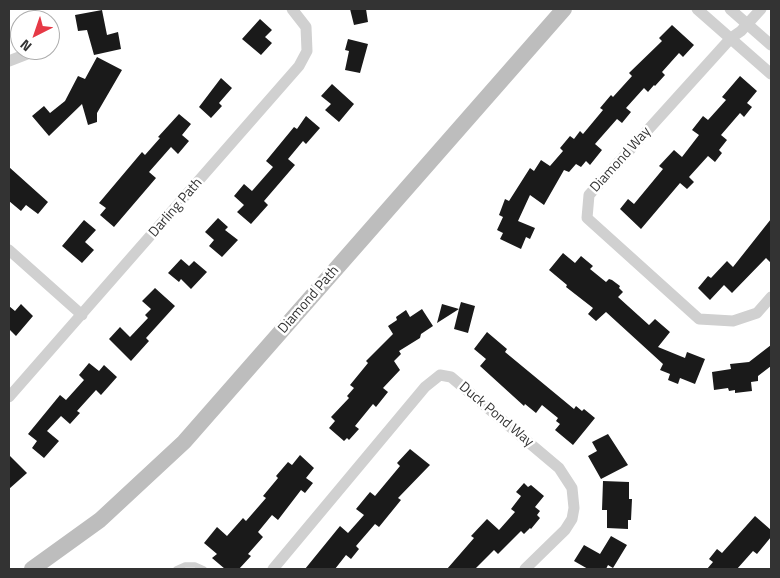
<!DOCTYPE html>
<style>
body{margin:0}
#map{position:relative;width:780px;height:578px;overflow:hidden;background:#fff;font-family:"Titillium Web",sans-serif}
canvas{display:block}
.frame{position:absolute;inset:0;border:10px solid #333;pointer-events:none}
.north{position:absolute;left:10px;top:10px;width:50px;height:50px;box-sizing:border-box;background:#fff;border:1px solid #adadad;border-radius:50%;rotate:221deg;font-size:14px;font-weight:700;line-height:20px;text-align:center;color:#333}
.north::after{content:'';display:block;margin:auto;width:18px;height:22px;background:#e63946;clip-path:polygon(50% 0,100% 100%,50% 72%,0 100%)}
</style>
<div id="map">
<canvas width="780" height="578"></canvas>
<div class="frame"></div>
<div class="north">N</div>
</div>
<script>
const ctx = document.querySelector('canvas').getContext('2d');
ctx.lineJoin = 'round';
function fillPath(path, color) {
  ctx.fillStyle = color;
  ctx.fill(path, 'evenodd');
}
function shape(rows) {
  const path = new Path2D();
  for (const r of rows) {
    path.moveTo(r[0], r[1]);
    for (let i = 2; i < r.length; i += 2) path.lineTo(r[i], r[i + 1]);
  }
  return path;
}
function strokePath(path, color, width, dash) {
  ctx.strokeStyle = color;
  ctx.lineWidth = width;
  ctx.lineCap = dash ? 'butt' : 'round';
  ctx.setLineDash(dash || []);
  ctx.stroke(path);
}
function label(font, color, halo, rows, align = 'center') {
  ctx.font = font + ' "Titillium Web",sans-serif';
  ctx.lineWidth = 5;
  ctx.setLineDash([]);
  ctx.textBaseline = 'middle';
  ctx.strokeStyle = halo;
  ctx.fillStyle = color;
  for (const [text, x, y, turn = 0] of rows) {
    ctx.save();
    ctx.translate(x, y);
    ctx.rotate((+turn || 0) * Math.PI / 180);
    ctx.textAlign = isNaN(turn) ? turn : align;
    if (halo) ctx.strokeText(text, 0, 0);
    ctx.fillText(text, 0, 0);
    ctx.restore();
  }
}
const building = shape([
 [350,9,366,9,368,22,354,25],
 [102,10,107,35,118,32,121,49,94,55,87,30,78,31,75,15],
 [260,19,272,30,265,37,272,43,261,55,242,39],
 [672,25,694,45,683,57,679,53,662,72,665,75,655,86,654,85,648,92,644,88,626,108,631,112,622,123,617,119,595,144,602,150,590,165,586,161,581,167,576,164,569,172,564,170,544,205,530,195,518,221,535,228,530,239,526,237,521,249,500,239,503,233,497,230,503,217,499,215,505,199,509,201,530,168,534,171,541,160,550,166,563,151,560,148,570,136,574,139,580,131,583,134,603,110,600,108,611,95,613,97,632,76,629,73,662,41,659,38],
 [348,39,368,44,360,73,345,70,349,51,345,50],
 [97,57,122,70,97,113,97,122,88,125,82,104,49,136,32,116,44,106,50,113,65,101,78,76,85,79],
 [740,76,757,91,747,103,752,107,744,117,740,113,721,135,727,140,719,150,722,153,715,162,708,156,689,177,694,182,687,189,680,183,641,229,620,209,628,199,634,204,663,169,659,166,674,150,682,157,699,135,692,130,703,116,708,120,726,100,722,97],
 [221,78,232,88,219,103,222,106,211,118,199,107],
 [332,84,354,104,339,122,325,110,331,104,321,96],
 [179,114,191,124,182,135,189,141,178,154,171,147,149,172,156,178,114,227,100,215,106,208,99,203,142,152,145,155,160,138,158,137],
 [306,116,320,128,306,144,303,141,288,159,295,165,264,201,268,205,251,224,237,212,244,205,234,196,244,184,252,191,273,167,266,161,294,127,297,129],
 [9,167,48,202,38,214,26,205,21,211,9,201],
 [218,218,228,227,225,230,238,240,222,257,209,246,214,240,205,232],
 [771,219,771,263,766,258,732,293,724,285,710,300,698,288,708,276,711,278,727,261,733,267],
 [84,220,96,230,85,242,94,250,82,263,62,246],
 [563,253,575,263,581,256,593,266,590,269,606,282,609,279,612,280,620,286,619,288,623,292,618,297,649,325,655,319,670,332,658,347,685,358,687,352,705,359,695,384,680,378,678,384,668,380,670,374,660,370,663,364,606,312,596,321,588,314,593,308,566,287,567,285,549,270],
 [181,259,189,266,194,261,207,272,191,289,181,279,179,282,168,273],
 [155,288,175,306,146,338,149,341,131,361,109,339,120,327,130,337,148,318,145,315,151,309,142,301],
 [461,302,475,306,468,333,454,329,459,309,437,323,442,304,459,309],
 [21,304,33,316,16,336,9,329,9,306,15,311],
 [422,309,433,326,421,334,420,338,399,351,401,354,394,361,400,370,383,388,388,392,376,407,373,404,355,426,359,429,349,440,347,438,344,441,329,428,335,421,331,417,349,398,347,396,354,388,350,385,368,363,366,361,393,334,388,326,397,320,396,317,406,310,410,317],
 [487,332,507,349,505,352,574,409,576,406,582,411,584,409,595,418,573,445,555,430,560,424,556,421,558,418,542,405,536,413,525,404,524,406,480,366,486,359,474,349],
 [771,345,771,366,758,376,758,381,751,382,752,391,735,393,735,390,729,391,728,388,714,390,712,372,731,369,730,364,749,362],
 [89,363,99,371,104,365,117,377,101,395,96,390,77,411,80,413,70,424,61,416,47,431,59,441,44,458,32,448,37,441,28,434,60,395,66,400,84,380,79,375],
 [608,434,628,465,601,479,588,456,597,451,592,442],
 [410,449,430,465,398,498,401,500,379,527,375,524,356,546,359,549,351,559,346,555,335,569,305,569,340,526,348,533,364,515,356,509,370,492,375,496,400,466,397,463],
 [9,455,27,473,9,489],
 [300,455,314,468,306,478,313,483,305,493,301,490,278,520,272,515,258,532,263,537,248,554,251,556,239,569,225,569,212,558,217,554,204,543,217,527,227,536,243,518,246,521,266,498,263,496,278,478,276,476,288,462,292,465],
 [603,481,629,482,629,499,632,499,631,520,628,520,628,529,607,528,607,510,602,510],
 [524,483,528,487,531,485,544,496,535,507,540,511,537,515,540,518,531,529,530,528,524,534,521,531,498,554,494,550,475,569,447,569,474,538,471,536,487,519,499,530,515,512,511,509,521,496,516,492],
 [755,516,771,530,771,537,757,554,753,551,737,569,707,569,713,562,709,559,717,549,722,553],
 [611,536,627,545,613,568,608,565,606,569,588,569,574,561,584,545,600,554]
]);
const lane = shape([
 [176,569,185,565,195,565,204,569]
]);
const street = shape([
 [697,9,771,74],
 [730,9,771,45],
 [761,9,741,31,731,38,589,195,587,218,699,319,733,321,757,313,771,297],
 [9,61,27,54],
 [9,250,82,315],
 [9,397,299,66,307,51,306,27,292,9],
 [273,569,425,387,440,375,451,377,559,468,572,488,574,508,572,519,565,530,525,569]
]);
const secondary = shape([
 [32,569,100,520,184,442,564,9]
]);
const streetNames = [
 ["Diamond Way",621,160,-48],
 ["Darling Path",176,208,-49],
 ["Diamond Path",309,300,-49],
 ["Duck Pond Way",496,415,40]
];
fillPath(building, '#1a1a1a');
strokePath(lane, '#d0d0d0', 5.5);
strokePath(street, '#d0d0d0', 11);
strokePath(secondary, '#bdbdbd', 16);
label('14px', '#333', '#fff', streetNames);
</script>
